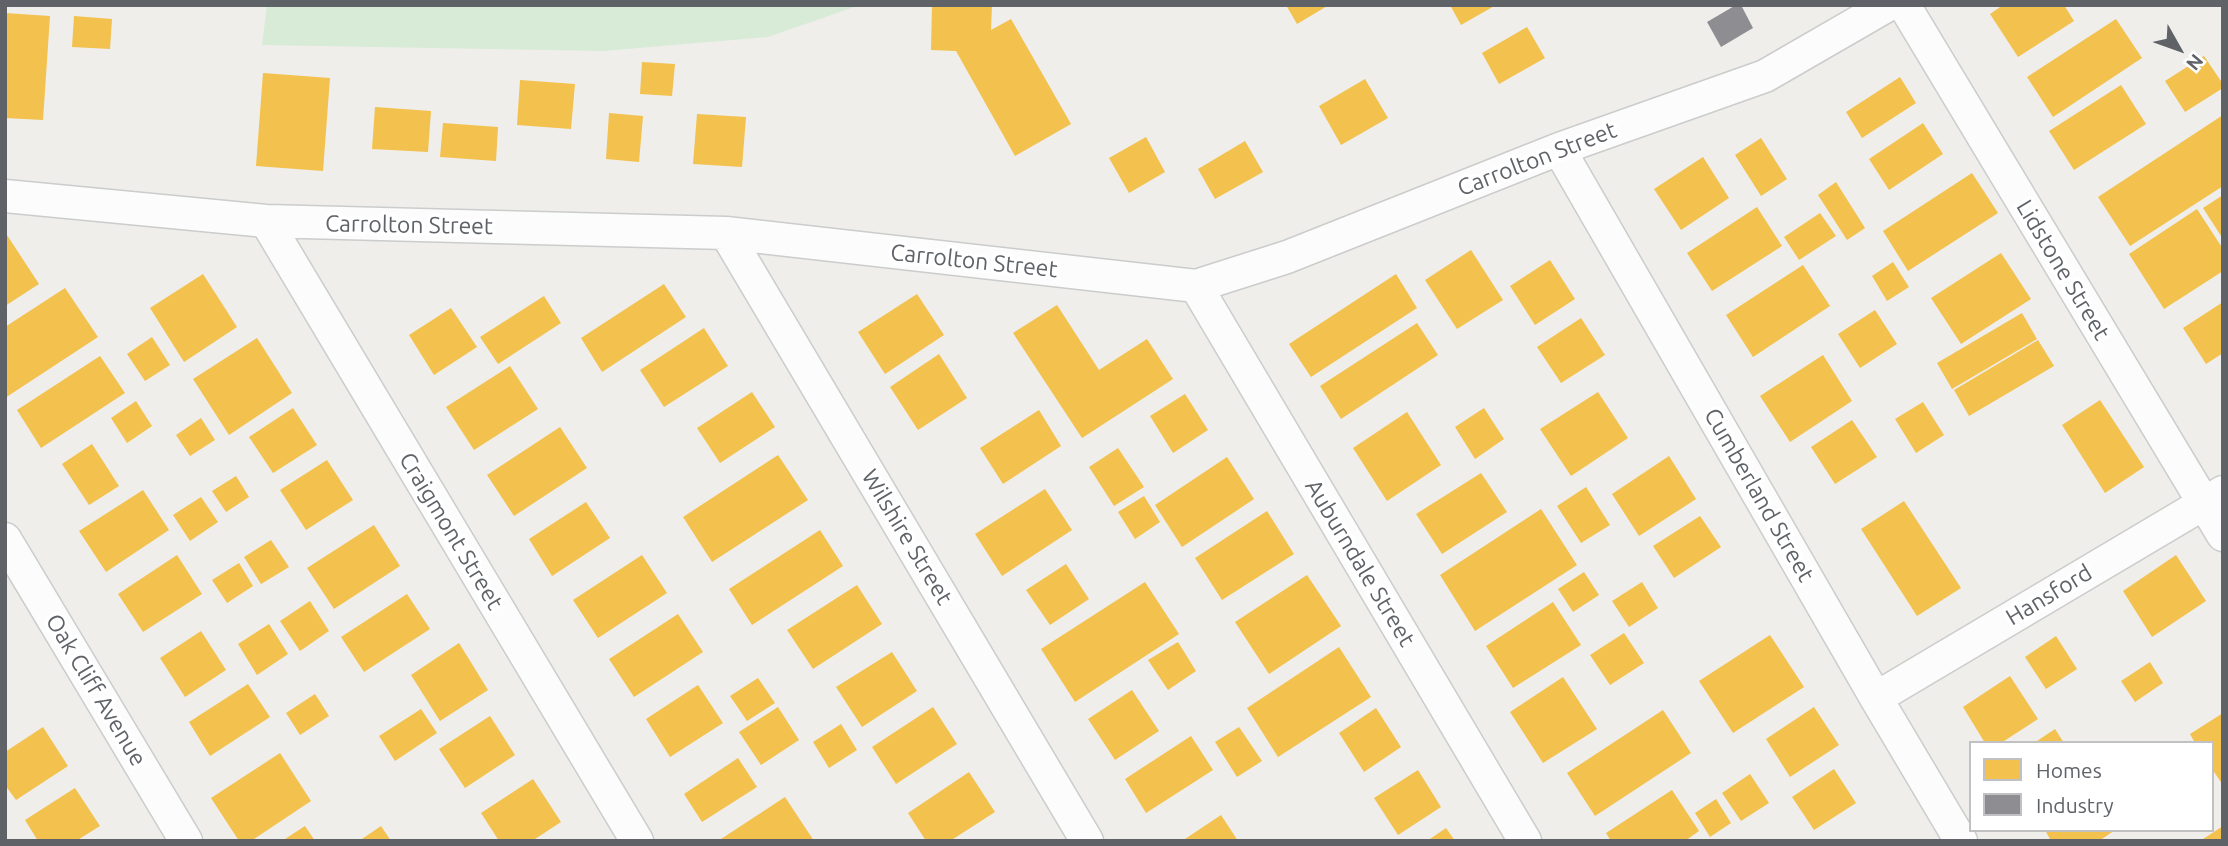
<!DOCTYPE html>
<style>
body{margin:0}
#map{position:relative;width:2228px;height:846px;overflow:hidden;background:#efeeea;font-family:Ubuntu,sans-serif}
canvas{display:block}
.frame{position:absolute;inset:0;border:7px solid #5f6368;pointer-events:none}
.legend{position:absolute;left:1969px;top:741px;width:245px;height:91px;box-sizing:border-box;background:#fff;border:2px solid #bfc1c3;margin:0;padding:9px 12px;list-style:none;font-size:21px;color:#5f6368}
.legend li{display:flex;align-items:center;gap:14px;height:35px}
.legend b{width:35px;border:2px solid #bfc1c3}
.north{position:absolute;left:2144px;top:14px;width:70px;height:70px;-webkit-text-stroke:5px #fff;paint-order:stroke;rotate:130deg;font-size:19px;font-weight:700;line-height:28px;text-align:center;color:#5f6368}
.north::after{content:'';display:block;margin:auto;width:24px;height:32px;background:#5f6368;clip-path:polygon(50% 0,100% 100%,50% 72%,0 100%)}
</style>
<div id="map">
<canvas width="2228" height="846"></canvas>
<div class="frame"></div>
<ul class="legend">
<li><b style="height:19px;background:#f2c14e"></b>Homes</li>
<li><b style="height:19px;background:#8d8d92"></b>Industry</li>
</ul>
<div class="north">N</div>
</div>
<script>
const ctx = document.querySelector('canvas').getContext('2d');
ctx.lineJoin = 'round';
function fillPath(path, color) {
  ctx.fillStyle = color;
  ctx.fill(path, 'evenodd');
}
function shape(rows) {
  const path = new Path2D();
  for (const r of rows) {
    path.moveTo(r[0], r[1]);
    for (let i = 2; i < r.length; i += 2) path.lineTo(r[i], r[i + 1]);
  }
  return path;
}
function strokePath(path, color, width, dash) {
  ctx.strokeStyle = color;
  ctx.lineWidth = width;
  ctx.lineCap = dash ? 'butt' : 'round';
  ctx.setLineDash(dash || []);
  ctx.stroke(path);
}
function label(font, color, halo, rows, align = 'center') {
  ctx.font = font + ' Ubuntu,sans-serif';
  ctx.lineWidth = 7;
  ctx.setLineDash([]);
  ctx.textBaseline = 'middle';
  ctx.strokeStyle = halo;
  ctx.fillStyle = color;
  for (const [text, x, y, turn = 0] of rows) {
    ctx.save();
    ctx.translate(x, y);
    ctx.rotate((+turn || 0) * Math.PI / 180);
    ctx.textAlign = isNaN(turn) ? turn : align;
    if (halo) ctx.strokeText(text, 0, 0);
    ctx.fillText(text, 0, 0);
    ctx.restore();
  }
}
const green = shape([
 [267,5,860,5,768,37,603,51,262,45]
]);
const homes = shape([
 [932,5,992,5,991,30,1011,19,1071,124,1015,156,956,51,931,50],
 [1286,5,1329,5,1297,24],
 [1450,5,1496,5,1461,25],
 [2003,5,2064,5,2074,21,2018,57,1990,14],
 [5,13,50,16,43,120,5,118],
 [74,16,112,19,110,49,72,47],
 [2116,19,2142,58,2053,117,2027,77],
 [1527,27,1545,58,1499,84,1482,53],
 [2204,56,2223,84,2223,88,2185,112,2165,81],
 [642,62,675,64,672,96,640,94],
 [263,73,330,78,323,171,256,166],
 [1900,77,1916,103,1862,138,1846,112],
 [1365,79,1388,118,1341,145,1319,106],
 [520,80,575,84,571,129,517,125],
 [2121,85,2146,124,2074,170,2049,131],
 [375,107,431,111,428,152,372,149],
 [609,113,643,116,639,162,606,159],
 [697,114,746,117,742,167,693,164],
 [2223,115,2223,186,2130,246,2098,197],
 [443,123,498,127,496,161,440,157],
 [1923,123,1943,154,1889,190,1869,159],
 [1146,137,1165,172,1129,193,1109,158],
 [1761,138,1787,179,1761,196,1735,155],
 [1245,141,1263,172,1215,199,1198,169],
 [1703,157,1729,198,1681,230,1654,189],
 [1972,173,1998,213,1908,271,1883,231],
 [1836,182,1865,228,1847,240,1818,195],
 [2223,195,2223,239,2203,208],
 [1757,207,1782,246,1712,291,1687,253],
 [2197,209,2223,249,2223,271,2164,309,2129,254],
 [1820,213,1836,236,1799,260,1784,237],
 [5,232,39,284,5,306],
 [1471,250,1503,300,1457,329,1425,280],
 [2001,253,2031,299,1961,344,1931,298],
 [1550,260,1575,299,1535,325,1510,286],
 [1893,262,1909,287,1887,301,1872,276],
 [1803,265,1830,306,1753,357,1726,315],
 [203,274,237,327,184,362,150,308],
 [1396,274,1417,308,1311,377,1289,344],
 [664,284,686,317,602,372,581,338],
 [65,288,98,337,5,398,5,327],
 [917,294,944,335,885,374,858,332],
 [544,296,561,323,498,364,480,337],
 [2223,302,2223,353,2206,364,2183,328],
 [1057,305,1099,370,1147,339,1173,379,1082,438,1013,333],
 [451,308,477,347,434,375,409,335],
 [1875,310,1897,344,1860,368,1838,334],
 [2022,313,2037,339,1952,389,1937,363],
 [1581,318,1605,355,1561,383,1537,347],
 [1417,323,1438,355,1341,419,1320,386],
 [704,328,728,366,664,407,640,370],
 [152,337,170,365,145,381,127,354],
 [257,338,292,393,229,435,193,379],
 [2038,340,2054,366,1969,416,1954,390],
 [939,354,967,398,918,430,890,387],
 [1823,355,1852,401,1790,442,1760,396],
 [100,356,125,393,41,448,17,410],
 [510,366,538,409,474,450,446,407],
 [752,392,775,427,720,463,697,428],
 [1598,392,1628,438,1571,476,1540,429],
 [1185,394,1208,430,1173,453,1150,416],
 [2100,400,2144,467,2105,493,2062,425],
 [136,401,152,426,127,443,111,418],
 [1923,402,1944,435,1916,453,1895,419],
 [293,408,317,445,273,473,249,437],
 [1484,408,1504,439,1475,459,1455,427],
 [1039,410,1061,446,1003,484,980,448],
 [1407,412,1441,465,1387,501,1353,448],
 [201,418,215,440,190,456,176,435],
 [1852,420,1877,457,1835,484,1811,447],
 [560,427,587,468,514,516,487,475],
 [92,444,119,486,89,505,62,464],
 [1118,448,1144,487,1114,506,1089,467],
 [778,455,808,500,712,562,683,517],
 [1669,456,1696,499,1639,536,1612,494],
 [1227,457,1254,499,1182,547,1155,505],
 [327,460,353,500,306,530,280,490],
 [1481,473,1507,512,1442,554,1416,514],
 [236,476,249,497,226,512,212,491],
 [1586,487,1610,525,1581,543,1557,506],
 [1045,489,1072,530,1002,576,975,534],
 [143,490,169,530,106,572,79,531],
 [1144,496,1160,522,1135,539,1118,512],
 [201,497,218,522,190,541,173,515],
 [1904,501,1961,588,1917,616,1861,529],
 [586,502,610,538,552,576,529,539],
 [1541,509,1577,565,1475,631,1440,575],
 [1267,511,1294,554,1222,600,1195,558],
 [1700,516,1721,547,1674,578,1653,546],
 [374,525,400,566,334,609,307,568],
 [820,530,843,566,752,625,729,589],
 [271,540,289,567,261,584,244,557],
 [177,555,202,594,143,632,118,594],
 [642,555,667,593,598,638,573,600],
 [2176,555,2206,601,2152,637,2123,591],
 [239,563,253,586,227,603,212,580],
 [1066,564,1089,599,1050,625,1026,590],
 [1584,572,1599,595,1573,612,1558,589],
 [1307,575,1341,626,1269,674,1235,622],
 [1145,582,1179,634,1075,702,1041,649],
 [1642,582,1658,608,1629,627,1612,601],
 [857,585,882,624,813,669,787,630],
 [407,594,430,629,364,672,341,637],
 [310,601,329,631,300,651,280,621],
 [1553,602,1581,645,1513,688,1486,646],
 [678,614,703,652,634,697,609,659],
 [269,624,288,654,257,675,238,644],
 [201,631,226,670,185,697,160,658],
 [1624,633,1644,663,1610,685,1590,655],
 [1770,635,1804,687,1733,733,1699,681],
 [2056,636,2077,669,2046,689,2025,657],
 [1178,642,1196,671,1168,690,1148,660],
 [459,643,488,690,440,721,411,675],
 [1339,647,1371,697,1278,757,1247,708],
 [892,652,917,691,862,727,836,687],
 [2150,662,2163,683,2135,702,2121,681],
 [2010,676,2038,719,2001,743,1985,743,1963,707],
 [1563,677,1597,729,1543,763,1510,712],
 [758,678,775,703,747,721,730,696],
 [248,684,270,717,210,756,189,722],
 [698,685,723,723,670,757,646,719],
 [1132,690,1159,731,1115,760,1088,719],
 [315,694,329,716,300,735,286,713],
 [778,707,799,740,761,765,739,732],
 [933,707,957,744,896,784,872,747],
 [1814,707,1839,745,1790,777,1766,739],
 [1376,708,1401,747,1364,772,1339,733],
 [421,709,437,733,395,761,379,736],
 [1663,710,1691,753,1595,816,1567,773],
 [2223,713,2223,785,2212,769,2212,743,2195,743,2190,734],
 [490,716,515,755,465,788,439,749],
 [841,724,857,750,829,768,813,742],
 [43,727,68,766,16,800,5,785,5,752],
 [1239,727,1262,761,1237,777,1215,742],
 [2055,729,2064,743,2034,743],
 [1191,736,1213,770,1146,813,1125,779],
 [280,753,311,801,251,841,239,841,211,798],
 [738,758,757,787,702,822,684,794],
 [1834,769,1856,803,1814,830,1792,797],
 [1418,770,1441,807,1398,835,1374,798],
 [969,772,995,812,950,841,926,841,908,813],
 [1750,774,1769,803,1741,821,1722,793],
 [533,779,561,822,532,841,499,841,481,813],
 [75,788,100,826,76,841,38,841,25,820],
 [1672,790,1699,831,1685,841,1611,841,1606,833],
 [785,797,814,841,718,841],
 [1716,799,1731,823,1710,837,1695,813],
 [1221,815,1238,841,1182,841],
 [305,826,315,841,282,841],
 [381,826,391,841,359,841],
 [2223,826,2223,841,2200,841],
 [1446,828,1455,841,1427,841],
 [2045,830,2115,830,2099,841,2051,841]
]);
const industry = shape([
 [1736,5,1741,5,1753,28,1721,47,1707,22]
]);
const street = shape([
 [1904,5,2223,535],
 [1559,149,1876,698,1961,841],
 [5,196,266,221,726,233,1196,286,1287,257,1559,149,1765,76,1888,5],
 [266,221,637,841],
 [726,233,1087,841],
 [1196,286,1525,841],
 [5,539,186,841],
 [1876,698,2223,492]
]);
const streetNames = [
 ["Carrolton Street",1537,159,-21],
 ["Carrolton Street",409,225,1],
 ["Carrolton Street",974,261,6],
 ["Lidstone Street",2063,270,59],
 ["Cumberland Street",1759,495,60],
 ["Craigmont Street",451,531,59],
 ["Wilshire Street",907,537,59],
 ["Auburndale Street",1360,563,59],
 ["Hansford",2049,595,-31],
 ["Oak Cliff Avenue",96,690,59]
];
fillPath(green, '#d8ebd6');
fillPath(homes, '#f2c14e');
fillPath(industry, '#8d8d92');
strokePath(street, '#cbcccc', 35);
strokePath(street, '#fdfcfc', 32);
label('23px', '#5f6368', '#fff', streetNames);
</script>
